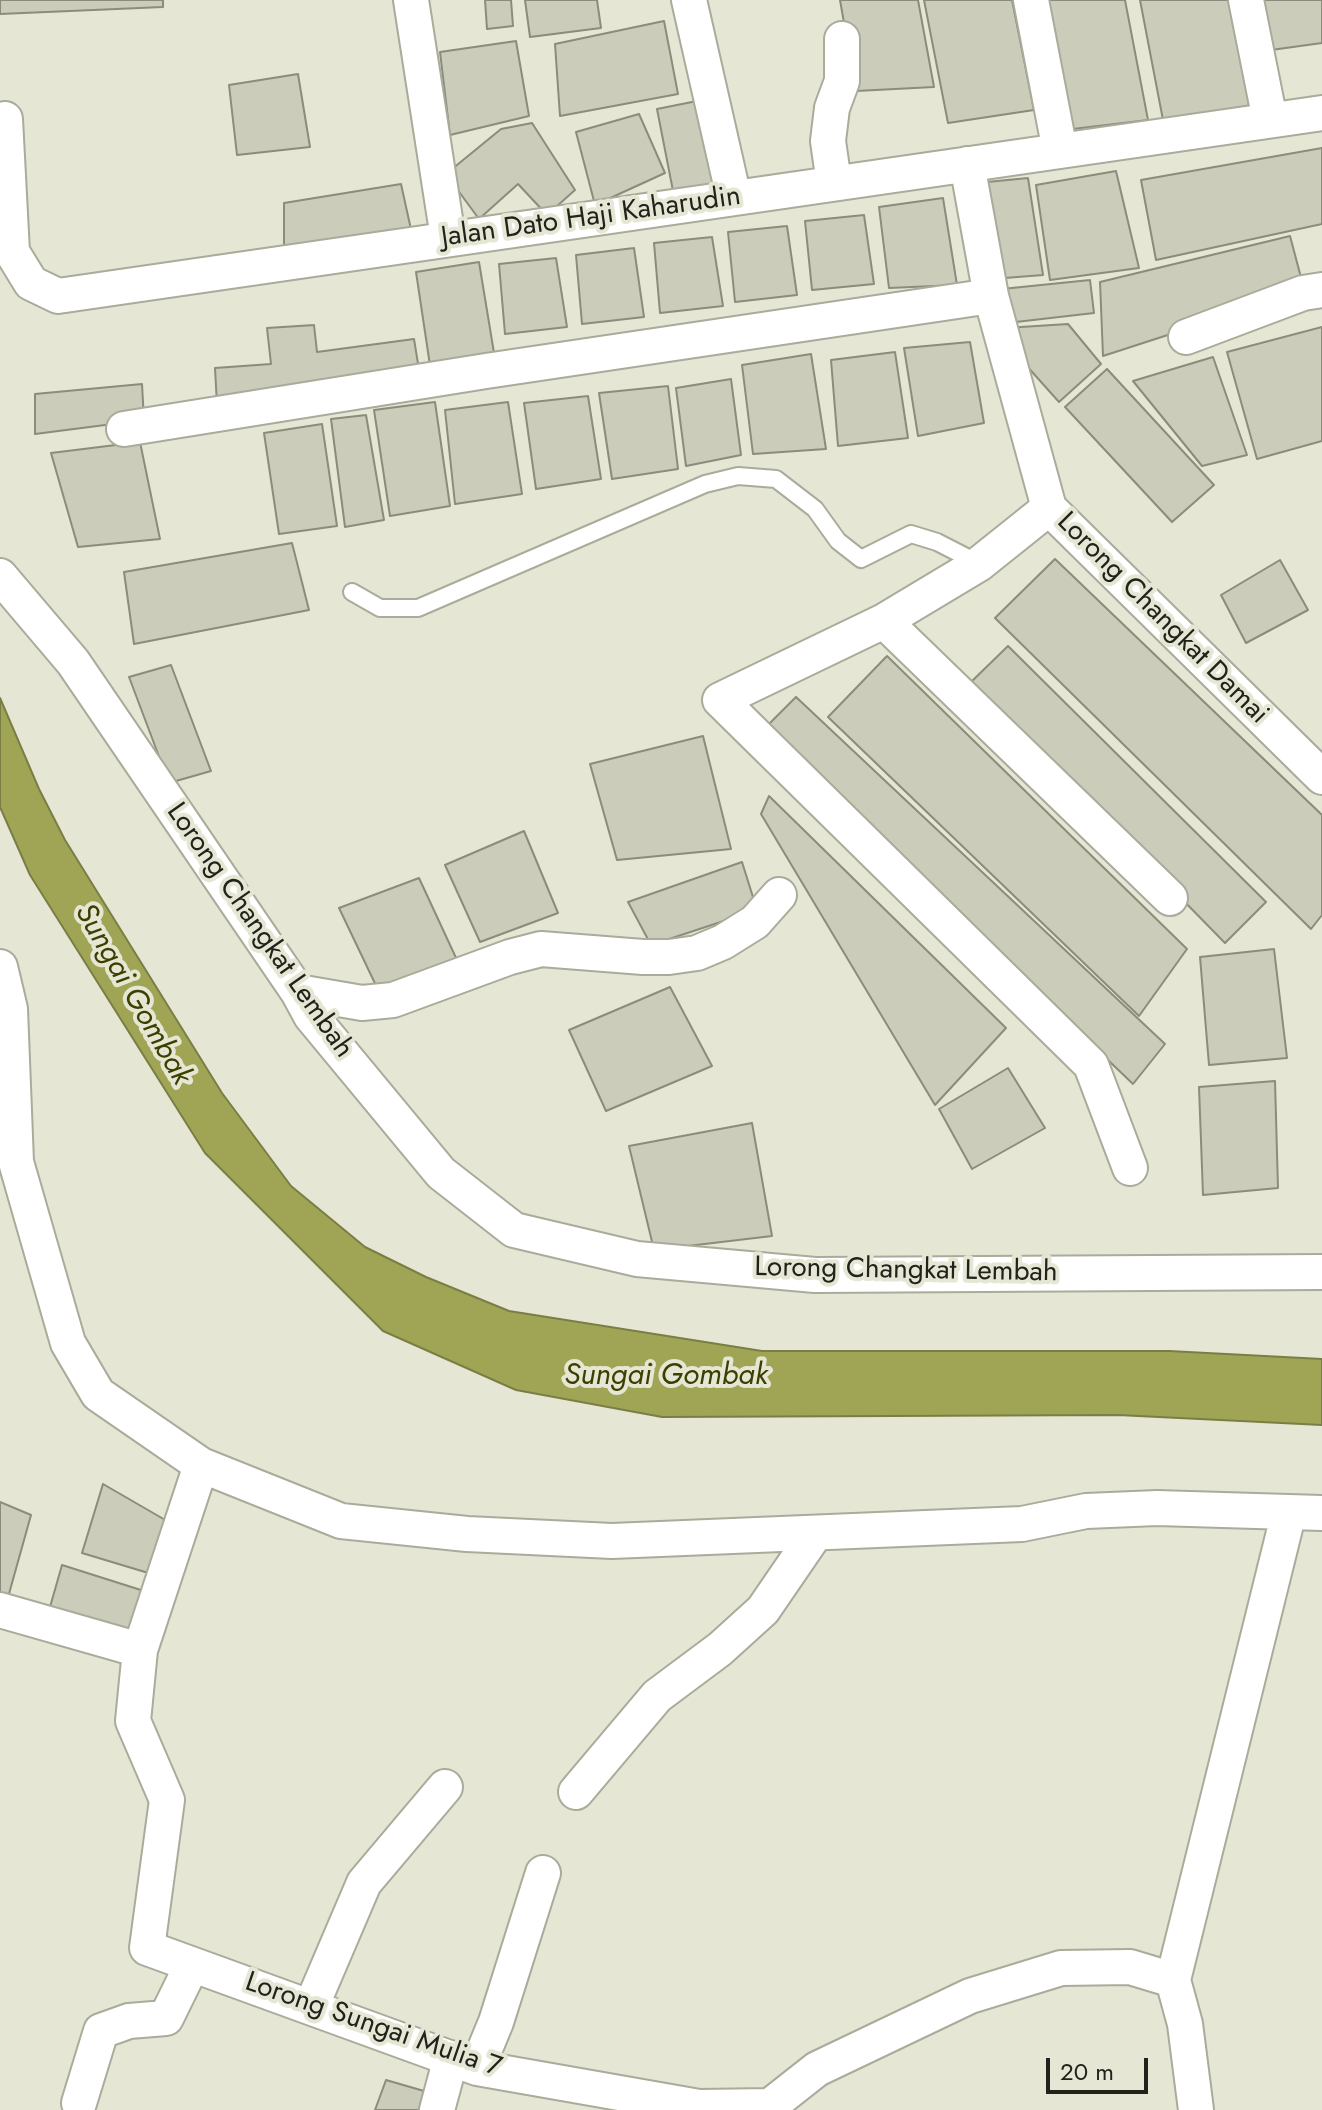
<!DOCTYPE html>
<style>
body{margin:0}
#map{position:relative;width:1322px;height:2110px;overflow:hidden;background:#e5e7d4;font-family:Jost,sans-serif}
canvas{display:block}
.scale{position:absolute;left:1046px;top:2058px;width:102px;height:36px;box-sizing:border-box;border:4px solid #21221b;border-top:0;padding-left:10px;font-size:24px;line-height:28px;white-space:nowrap;color:#21221b;-webkit-text-stroke:6px #e5e7d4;paint-order:stroke}
</style>
<div id="map">
<canvas width="1322" height="2110"></canvas>
<div class="scale">20 m</div>
</div>
<script>
const ctx = document.querySelector('canvas').getContext('2d');
ctx.lineJoin = 'round';
function fillPath(path, color) {
  ctx.fillStyle = color;
  ctx.fill(path, 'evenodd');
}
function shape(rows) {
  const path = new Path2D();
  for (const r of rows) {
    path.moveTo(r[0], r[1]);
    for (let i = 2; i < r.length; i += 2) path.lineTo(r[i], r[i + 1]);
  }
  return path;
}
function strokePath(path, color, width, dash) {
  ctx.strokeStyle = color;
  ctx.lineWidth = width;
  ctx.lineCap = dash ? 'butt' : 'round';
  ctx.setLineDash(dash || []);
  ctx.stroke(path);
}
function label(font, color, halo, rows, align = 'center') {
  ctx.font = font + ' Jost,sans-serif';
  ctx.lineWidth = 8;
  ctx.setLineDash([]);
  ctx.textBaseline = 'middle';
  ctx.strokeStyle = halo;
  ctx.fillStyle = color;
  for (const [text, x, y, turn = 0] of rows) {
    ctx.save();
    ctx.translate(x, y);
    ctx.rotate((+turn || 0) * Math.PI / 180);
    ctx.textAlign = isNaN(turn) ? turn : align;
    if (halo) ctx.strokeText(text, 0, 0);
    ctx.fillText(text, 0, 0);
    ctx.restore();
  }
}
const water = shape([
 [0,698,39,789,65,840,222,1093,291,1186,365,1247,426,1277,509,1311,762,1351,1169,1351,1322,1359,1322,1425,1118,1415,662,1417,516,1390,383,1331,205,1153,30,875,0,807,0,698]
]);
const building = shape([
 [0,0,163,0,163,7,0,14,0,0],
 [485,0,511,0,513,26,487,29,485,0],
 [525,0,597,0,601,28,530,37,525,0],
 [840,0,918,0,934,87,856,91,840,0],
 [924,0,1012,0,1034,110,948,123,924,0],
 [1048,0,1125,0,1148,120,1073,129,1048,0],
 [1140,0,1230,0,1252,105,1163,120,1140,0],
 [1254,0,1322,0,1322,43,1264,51,1254,0],
 [664,21,678,94,560,116,555,44,664,21],
 [516,41,529,116,450,135,440,52,516,41],
 [298,74,310,147,237,155,229,85,298,74],
 [697,101,721,193,674,196,657,109,697,101],
 [639,114,665,173,595,205,576,132,639,114],
 [532,123,575,190,547,215,518,184,479,219,446,174,501,129,532,123],
 [1322,148,1322,224,1156,260,1141,180,1322,148],
 [1116,171,1139,268,1050,280,1036,185,1116,171],
 [1028,178,1043,275,992,279,977,183,1028,178],
 [401,184,412,234,284,250,284,203,401,184],
 [943,198,957,285,889,288,879,207,943,198],
 [864,215,874,284,812,290,805,221,864,215],
 [787,226,797,295,735,302,728,232,787,226],
 [1290,236,1303,285,1177,332,1103,356,1100,282,1290,236],
 [712,237,723,306,660,313,654,243,712,237],
 [634,248,644,317,582,324,576,255,634,248],
 [556,258,567,327,505,334,499,264,556,258],
 [479,262,495,359,431,372,416,272,479,262],
 [1090,280,1094,313,1007,323,1002,289,1090,280],
 [1068,324,1101,364,1059,402,1008,345,1005,328,1068,324],
 [314,325,317,352,414,339,420,376,217,405,215,368,271,364,267,328,314,325],
 [1322,327,1322,441,1257,459,1227,352,1322,327],
 [970,342,984,423,918,436,904,348,970,342],
 [895,352,908,438,838,446,831,360,895,352],
 [811,354,826,449,753,454,742,365,811,354],
 [1213,357,1247,455,1202,466,1133,381,1213,357],
 [1107,369,1214,485,1172,522,1065,407,1107,369],
 [731,379,741,455,686,466,676,388,731,379],
 [142,384,144,420,35,434,35,394,142,384],
 [668,386,678,469,612,479,599,393,668,386],
 [588,396,601,479,536,489,524,403,588,396],
 [435,402,450,506,390,516,374,410,435,402],
 [508,402,522,494,455,504,445,410,508,402],
 [366,415,384,520,345,527,331,419,366,415],
 [322,424,337,526,279,534,264,433,322,424],
 [140,442,160,539,78,547,51,453,140,442],
 [292,543,309,610,134,644,124,572,292,543],
 [1055,559,1322,815,1322,915,1311,929,995,618,1055,559],
 [1280,560,1308,610,1246,643,1221,595,1280,560],
 [1008,646,1266,902,1225,943,970,683,1008,646],
 [887,656,1187,949,1139,1016,828,717,887,656],
 [171,665,211,771,169,783,129,677,171,665],
 [796,697,1165,1044,1133,1084,763,730,796,697],
 [703,736,731,849,617,860,590,764,703,736],
 [769,796,1006,1028,935,1105,761,814,769,796],
 [524,831,558,913,480,942,445,865,524,831],
 [742,862,757,910,651,945,628,902,742,862],
 [419,878,457,960,381,996,339,908,419,878],
 [1274,949,1287,1058,1209,1065,1200,957,1274,949],
 [670,987,712,1066,606,1111,569,1030,670,987],
 [1008,1068,1045,1128,972,1169,939,1109,1008,1068],
 [1275,1081,1278,1188,1203,1195,1199,1087,1275,1081],
 [752,1123,772,1236,654,1250,629,1146,752,1123],
 [103,1484,167,1521,155,1575,82,1553,103,1484],
 [0,1502,31,1515,7,1601,0,1599,0,1502],
 [62,1565,144,1591,135,1639,48,1614,62,1565],
 [386,2080,424,2091,419,2110,375,2110,386,2080]
]);
const service = shape([
 [352,592,380,608,418,608,705,484,738,476,776,479,815,509,838,541,861,559,911,534,937,542,978,563]
]);
const minor = shape([
 [411,0,448,238],
 [689,0,734,198],
 [1031,0,1060,151],
 [1246,0,1270,120],
 [5,119,12,252,31,283,58,296,1322,113],
 [967,164,991,296,1049,508,1322,777],
 [834,183,828,141,832,108,842,81,842,39],
 [1186,337,1303,293,1322,290],
 [124,429,486,371,991,296],
 [1049,508,979,564,884,621,720,700,1091,1065,1130,1168],
 [0,576,73,662,298,992,311,1016,441,1173,514,1230,637,1259,815,1275,1322,1272],
 [884,621,1170,898],
 [0,967,10,1009,16,1162,68,1343,98,1394,201,1465,341,1521,467,1534,612,1541,1022,1524,1086,1511,1157,1508,1322,1513],
 [298,992,362,1003,393,1000,510,957,541,949,643,957,669,957,697,953,723,942,755,922,779,895],
 [201,1465,140,1650,133,1721,167,1800,147,1948,477,2068,699,2107,770,2106,817,2069,970,1996,1061,1968,1130,1967,1173,1980],
 [0,1610,140,1650],
 [576,1792,657,1696,720,1649,763,1610,815,1534],
 [311,2007,364,1883,445,1787],
 [477,2068,496,2022,543,1873],
 [79,2103,101,2031,129,2021,166,2018,192,1965],
 [437,2110,451,2058],
 [1196,2110,1185,2024,1173,1980,1289,1512]
]);
const streetNames = [
 ["Jalan Dato Haji Kaharudin",591,218,-8],
 ["Lorong Changkat Damai",1162,619,45],
 ["Lorong Changkat Lembah",259,931,55],
 ["Lorong Changkat Lembah",906,1271,1],
 ["Lorong Sungai Mulia 7",373,2026,19]
];
const waterNames = [
 ["Sungai Gombak",132,995,60],
 ["Sungai Gombak",666,1377]
];
fillPath(water, '#a0a556');
strokePath(water, '#7a7e44', 2);
fillPath(building, '#cbcdba');
strokePath(building, '#8b8c7b', 2);
strokePath(service, '#aaab9a', 20);
strokePath(minor, '#aaab9a', 38);
strokePath(service, '#fff', 16);
strokePath(minor, '#fff', 34);
label('28px', '#21221b', '#e5e7d4', streetNames);
label('italic 30px', '#3d3f00', '#e5e7d4', waterNames);
</script>
